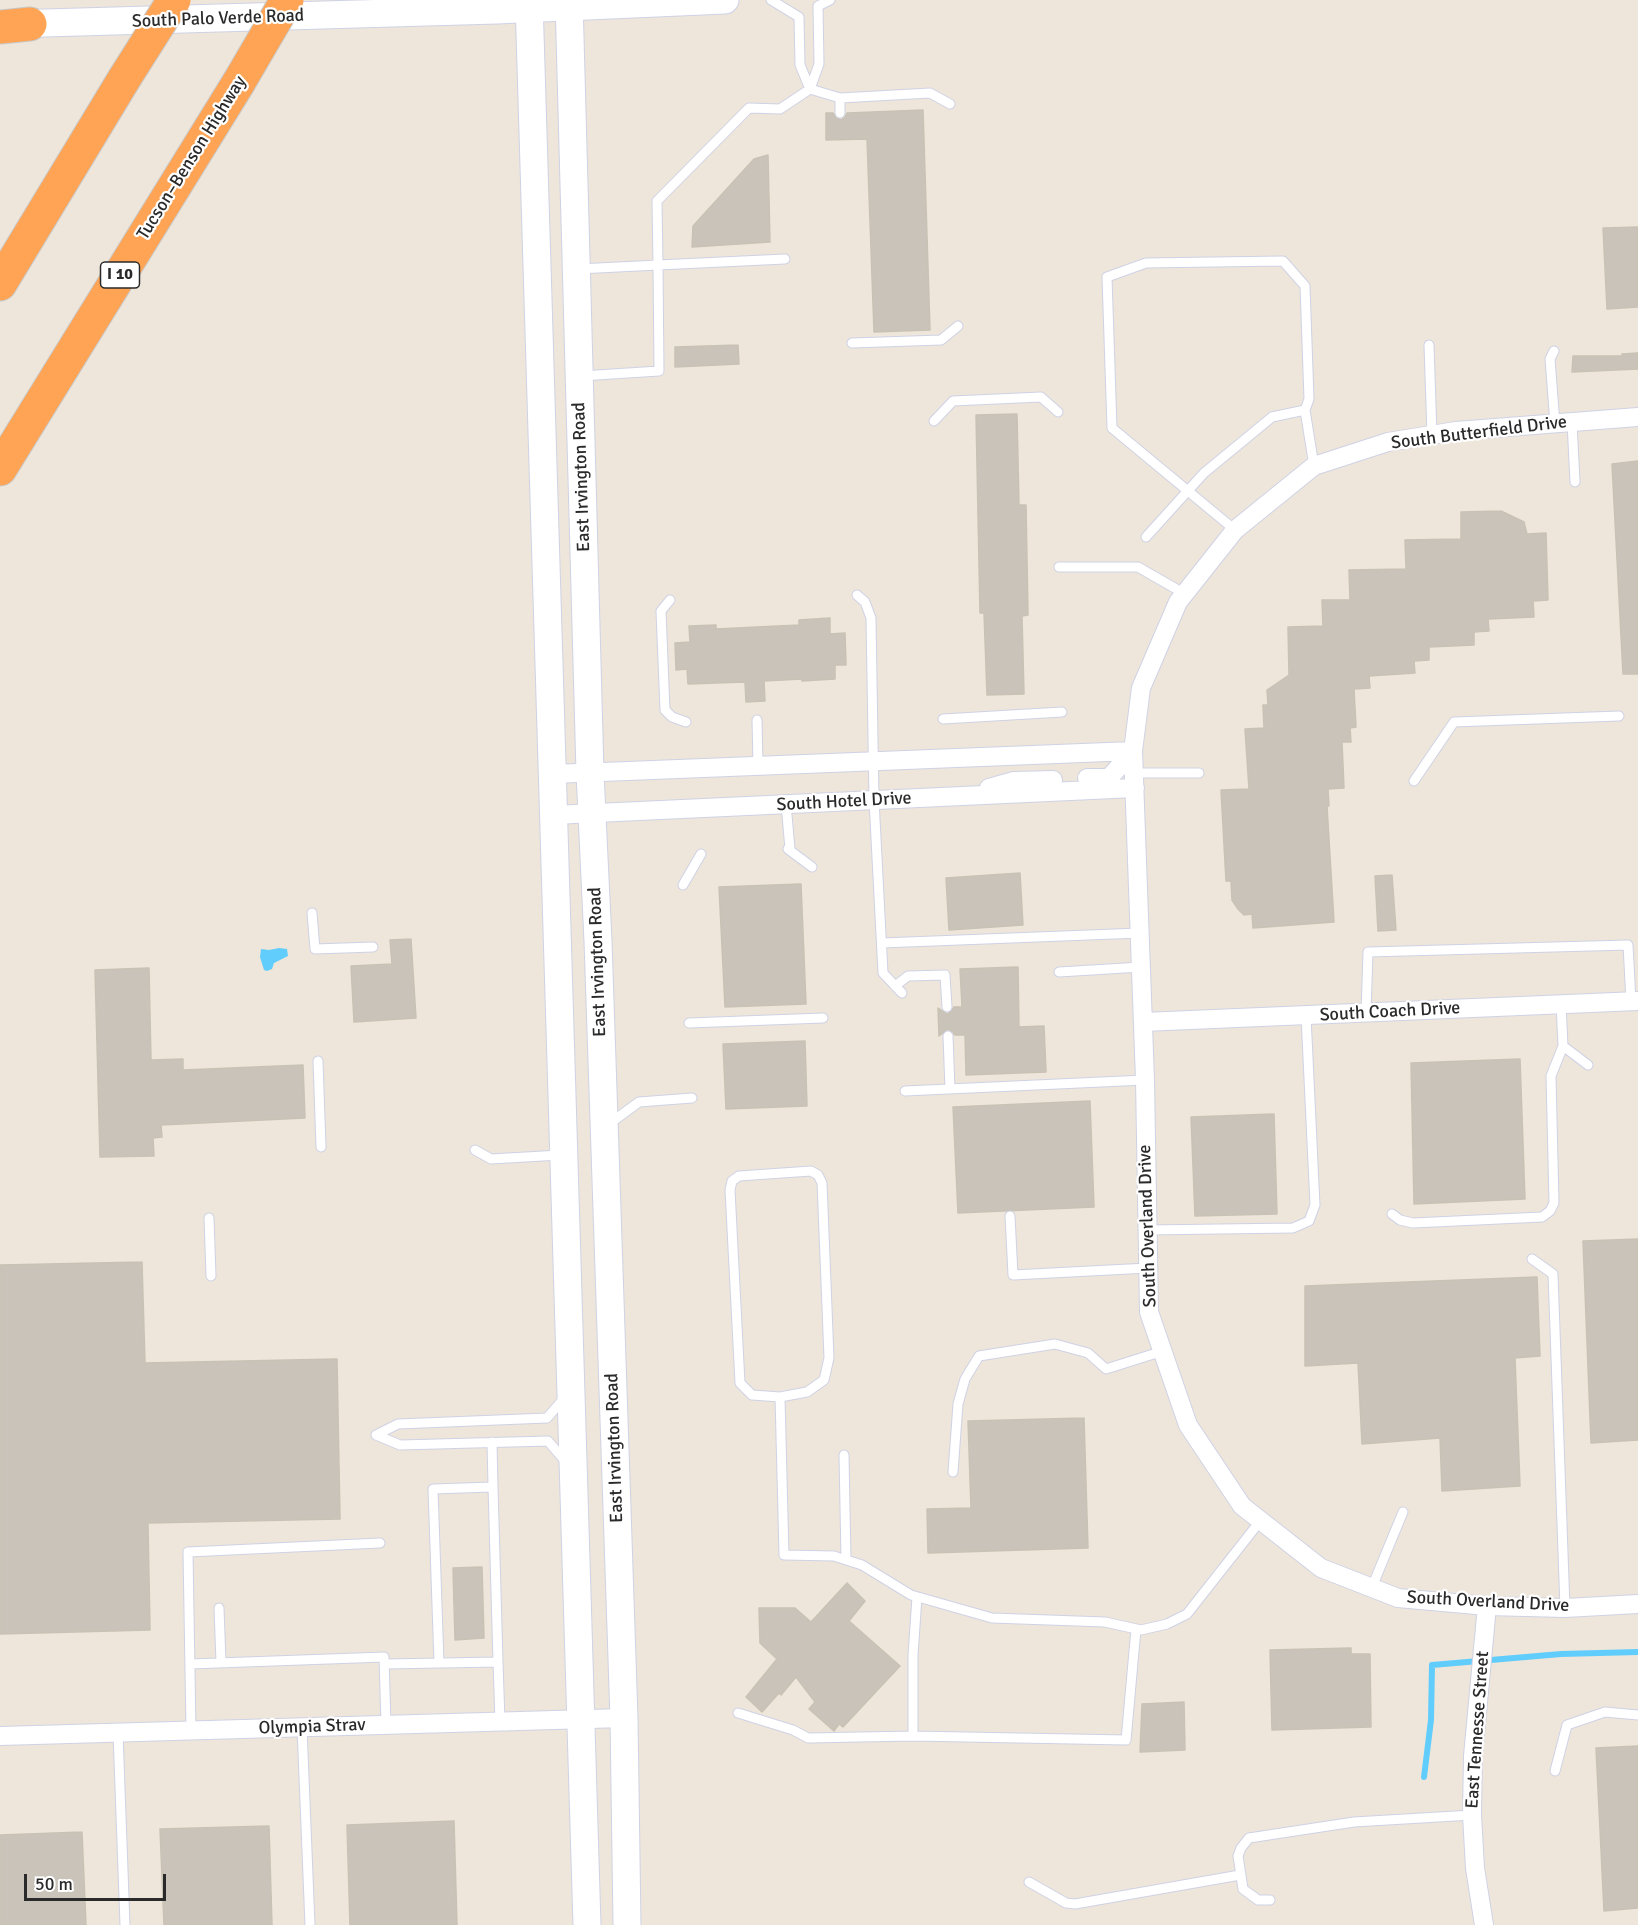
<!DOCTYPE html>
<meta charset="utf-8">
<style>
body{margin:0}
#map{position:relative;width:1638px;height:1925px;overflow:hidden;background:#eee6da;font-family:Signika,sans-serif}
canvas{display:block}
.scale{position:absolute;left:24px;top:1874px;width:142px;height:27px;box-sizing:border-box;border:3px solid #2a2a2a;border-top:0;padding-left:8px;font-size:18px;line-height:21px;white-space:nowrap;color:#2a2a2a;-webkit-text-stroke:4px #fff;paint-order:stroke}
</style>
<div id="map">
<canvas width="1638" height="1925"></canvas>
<div class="scale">50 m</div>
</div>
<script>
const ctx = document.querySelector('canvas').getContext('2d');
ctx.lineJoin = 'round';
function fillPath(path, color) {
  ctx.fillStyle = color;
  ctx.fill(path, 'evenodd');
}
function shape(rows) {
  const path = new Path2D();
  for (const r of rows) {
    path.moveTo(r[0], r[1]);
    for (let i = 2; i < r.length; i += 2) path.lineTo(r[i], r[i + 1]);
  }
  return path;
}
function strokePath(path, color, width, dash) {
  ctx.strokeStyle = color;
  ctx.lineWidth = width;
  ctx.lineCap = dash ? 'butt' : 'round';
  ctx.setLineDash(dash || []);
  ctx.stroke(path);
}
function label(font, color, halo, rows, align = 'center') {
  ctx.font = font + ' Signika,sans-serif';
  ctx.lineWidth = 4.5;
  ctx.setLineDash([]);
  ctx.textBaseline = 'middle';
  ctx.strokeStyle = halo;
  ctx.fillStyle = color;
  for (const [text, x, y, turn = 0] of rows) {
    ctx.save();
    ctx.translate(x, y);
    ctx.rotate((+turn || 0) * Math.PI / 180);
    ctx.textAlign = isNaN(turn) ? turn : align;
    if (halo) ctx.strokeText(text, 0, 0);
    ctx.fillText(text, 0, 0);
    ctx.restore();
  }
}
const water = shape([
 [279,948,287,949,288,956,274,963,272,969,267,971,264,970,260,957,261,949,269,950]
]);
const stream = shape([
 [1424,1777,1431,1720,1432,1665,1561,1654,1638,1652]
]);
const building = shape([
 [923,110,930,330,874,332,867,139,826,140,826,113,833,113,836,118,841,120,845,117,847,113,923,110],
 [768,155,770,242,692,247,693,226,754,159,768,155],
 [1638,227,1638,307,1607,309,1603,228,1638,227],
 [738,345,739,364,675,367,675,347,738,345],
 [1638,353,1638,369,1572,372,1573,356,1622,356,1622,354,1638,353],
 [1017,414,1019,505,1026,505,1028,615,1022,616,1024,694,987,695,984,613,980,613,976,415,1017,414],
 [1638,461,1638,674,1623,674,1612,464,1638,461],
 [1501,511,1524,522,1527,534,1546,533,1548,600,1533,601,1534,617,1488,619,1489,631,1474,632,1474,645,1429,647,1429,660,1414,661,1415,673,1369,676,1370,688,1354,689,1356,727,1350,728,1351,742,1342,742,1344,788,1328,789,1329,806,1327,806,1334,922,1253,928,1252,914,1244,915,1238,909,1232,900,1231,881,1226,881,1221,790,1249,789,1245,729,1264,728,1263,705,1268,705,1267,690,1289,675,1288,627,1323,626,1322,600,1350,600,1349,570,1406,569,1405,540,1461,539,1461,512,1501,511],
 [830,618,830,634,845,633,846,665,835,665,835,679,802,681,802,679,764,681,765,701,746,702,745,682,688,684,687,669,676,670,675,643,690,642,689,626,716,625,716,629,799,625,799,620,830,618],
 [1020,873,1023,925,949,930,946,878,1020,873],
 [1392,875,1396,930,1378,931,1375,876,1392,875],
 [801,884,806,1004,725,1007,719,887,801,884],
 [411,939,416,1018,354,1022,351,966,392,964,390,940,411,939],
 [1018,967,1019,1027,1044,1026,1046,1072,966,1075,965,1035,955,1035,953,1032,948,1029,939,1036,938,1008,947,1014,951,1012,954,1007,962,1007,960,969,1018,967],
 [149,968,151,1060,183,1059,183,1070,303,1065,305,1118,161,1125,162,1137,153,1138,154,1156,100,1157,95,970,149,968],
 [805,1041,807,1106,726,1109,723,1044,805,1041],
 [1520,1059,1525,1199,1414,1204,1411,1063,1520,1059],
 [1090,1101,1094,1207,958,1213,953,1107,1090,1101],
 [1274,1114,1277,1214,1195,1216,1191,1117,1274,1114],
 [1638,1239,1638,1440,1591,1443,1583,1241,1638,1239],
 [142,1262,145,1363,337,1359,340,1519,148,1523,150,1630,0,1634,0,1265,142,1262],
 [1537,1277,1540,1356,1515,1358,1520,1486,1442,1491,1440,1438,1362,1444,1358,1363,1305,1366,1305,1286,1537,1277],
 [1084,1418,1088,1548,928,1553,927,1509,971,1508,968,1421,1084,1418],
 [482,1567,484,1638,455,1640,453,1568,482,1567],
 [847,1583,865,1601,849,1621,900,1666,843,1727,839,1724,834,1731,809,1709,815,1702,796,1677,781,1695,779,1693,762,1712,746,1697,777,1659,760,1643,759,1608,795,1608,811,1622,847,1583],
 [1351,1648,1351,1654,1370,1654,1371,1727,1272,1730,1270,1650,1351,1648],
 [1184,1702,1185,1750,1140,1752,1142,1704,1184,1702],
 [1638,1746,1638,1908,1604,1911,1596,1748,1638,1746],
 [454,1821,457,1925,350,1925,347,1825,454,1821],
 [269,1826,272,1925,164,1925,160,1829,269,1826],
 [82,1832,86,1925,0,1925,0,1835,82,1832]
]);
const lane = shape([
 [771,0,799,17,800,65,810,89],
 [810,89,840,98,930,93,950,104],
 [840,98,840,113],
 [578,269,658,265,657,201,749,108,780,109,810,89,819,64,818,6,830,0],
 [852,343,941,340,958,326],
 [1429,345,1432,435],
 [1554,351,1550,359,1555,424],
 [581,376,659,371,658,265,785,259],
 [934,421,953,401,1041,397,1058,412],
 [1572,422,1575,482],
 [1235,530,1112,428,1107,277,1146,263,1283,261,1305,286,1309,399,1305,410],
 [1146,537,1204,473,1272,417,1305,410,1314,466],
 [1059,567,1138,567,1185,594],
 [857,595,865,602,871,618,874,800,883,973,902,993],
 [670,600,661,611,665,710,672,717,686,722],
 [943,719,1062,712],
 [757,720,758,766],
 [1134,773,1199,773],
 [1414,781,1454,722,1619,716],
 [786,804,790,849,788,849,812,867],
 [683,885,701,854],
 [312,913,315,949,373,947],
 [882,943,1140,933],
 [1059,972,1141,967],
 [895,986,908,976,945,975,947,1007],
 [1366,1013,1368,952,1628,945,1631,1001],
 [689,1023,823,1018],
 [948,1036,950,1089],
 [1563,1046,1588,1065],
 [318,1061,321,1147],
 [905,1091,1145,1080],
 [609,1124,639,1102,692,1098],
 [475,1150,491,1159,560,1155],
 [1392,1214,1400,1220,1413,1223,1542,1217,1550,1211,1554,1203,1551,1076,1563,1046,1561,1004],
 [1010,1216,1013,1275,1148,1268],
 [209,1218,211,1276],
 [1147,1230,1293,1228,1309,1221,1315,1205,1306,1016],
 [1532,1259,1553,1274,1565,1608],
 [566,1396,547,1418,398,1424,376,1435,400,1445,548,1441,566,1462],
 [780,1397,752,1395,740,1383,730,1190,732,1181,739,1176,811,1171,818,1175,822,1183,829,1358,824,1380,807,1392,780,1397,784,1555,834,1556,862,1565,911,1595,992,1618,1105,1622,1141,1630,1167,1624,1187,1614,1261,1520],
 [492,1442,493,1487],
 [844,1455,846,1560],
 [953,1472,958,1404,965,1379,979,1356,1055,1344,1088,1353,1106,1369,1163,1351],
 [1372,1587,1403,1512],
 [219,1608,221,1662],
 [439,1663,433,1489,493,1487,498,1662],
 [190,1664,384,1657,386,1725],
 [384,1664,498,1662,500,1722],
 [738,1713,793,1730,808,1738,913,1736,913,1655,917,1597],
 [302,1728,310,1925],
 [191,1731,188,1552,380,1543],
 [118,1733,125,1925],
 [913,1736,1126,1740,1136,1629],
 [1555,1771,1567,1725,1605,1712,1638,1715],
 [1029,1882,1066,1903,1075,1904,1240,1875],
 [1270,1900,1258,1900,1243,1889,1238,1856,1241,1848,1249,1838,1354,1822,1472,1815]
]);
const street = shape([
 [1638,417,1456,431,1388,442,1314,466,1235,530,1178,602,1141,688,1133,751,1145,1080,1149,1312,1188,1425,1242,1506,1321,1568,1398,1598,1487,1606,1565,1608,1638,1604],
 [552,774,1133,751],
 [1087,778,1109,778,1133,751],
 [989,788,1014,781,1053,780],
 [553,815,1135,788],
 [1143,1022,1638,1001],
 [0,1736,624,1718],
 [1484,1925,1475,1868,1472,1815,1473,1756,1487,1606]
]);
const secondary = shape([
 [529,0,587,1925],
 [569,0,590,773,598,941,624,1718,627,1925],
 [10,24,497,10,725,0]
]);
const highway = shape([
 [0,27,30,24],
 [0,284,124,79],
 [0,469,239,82]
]);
const highwayBridge = shape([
 [124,79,174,0],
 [239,82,287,0]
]);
const shields = [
 [120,275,39]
];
const shieldNames = [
 ["I 10",120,275]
];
const streetNames = [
 ["South Palo Verde Road",218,19,-2],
 ["Tucson–Benson Highway",192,158,-58],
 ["South Butterfield Drive",1479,433,-7],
 ["East Irvington Road",582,477,-92],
 ["South Hotel Drive",844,802,-3],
 ["East Irvington Road",598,962,-92],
 ["South Coach Drive",1390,1012,-3],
 ["South Overland Drive",1148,1226,-92],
 ["East Irvington Road",615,1448,-92],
 ["South Overland Drive",1488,1602,3],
 ["Olympia Strav",312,1727,-2],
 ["East Tennesse Street",1478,1730,-86]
];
fillPath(water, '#61cdfc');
strokePath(stream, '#61cdfc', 6);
fillPath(building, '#c9c3ba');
strokePath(building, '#c9c2b4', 1.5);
strokePath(lane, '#cfd2e5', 11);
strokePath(street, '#cfd2e5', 20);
strokePath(secondary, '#cfd2e5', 29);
strokePath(highway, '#c8c8c8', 35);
strokePath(lane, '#fff', 9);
strokePath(street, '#fff', 18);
strokePath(secondary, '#fff', 27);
strokePath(highway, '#ffa454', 33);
strokePath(highwayBridge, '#c8c8c8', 35, []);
strokePath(highwayBridge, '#ffa454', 33);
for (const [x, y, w] of shields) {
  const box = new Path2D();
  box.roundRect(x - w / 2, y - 13, w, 26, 4.5);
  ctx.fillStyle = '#fff';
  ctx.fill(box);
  strokePath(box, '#2a2a2a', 1.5);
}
label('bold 16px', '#2a2a2a', null, shieldNames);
label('18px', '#2a2a2a', '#fff', streetNames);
</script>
